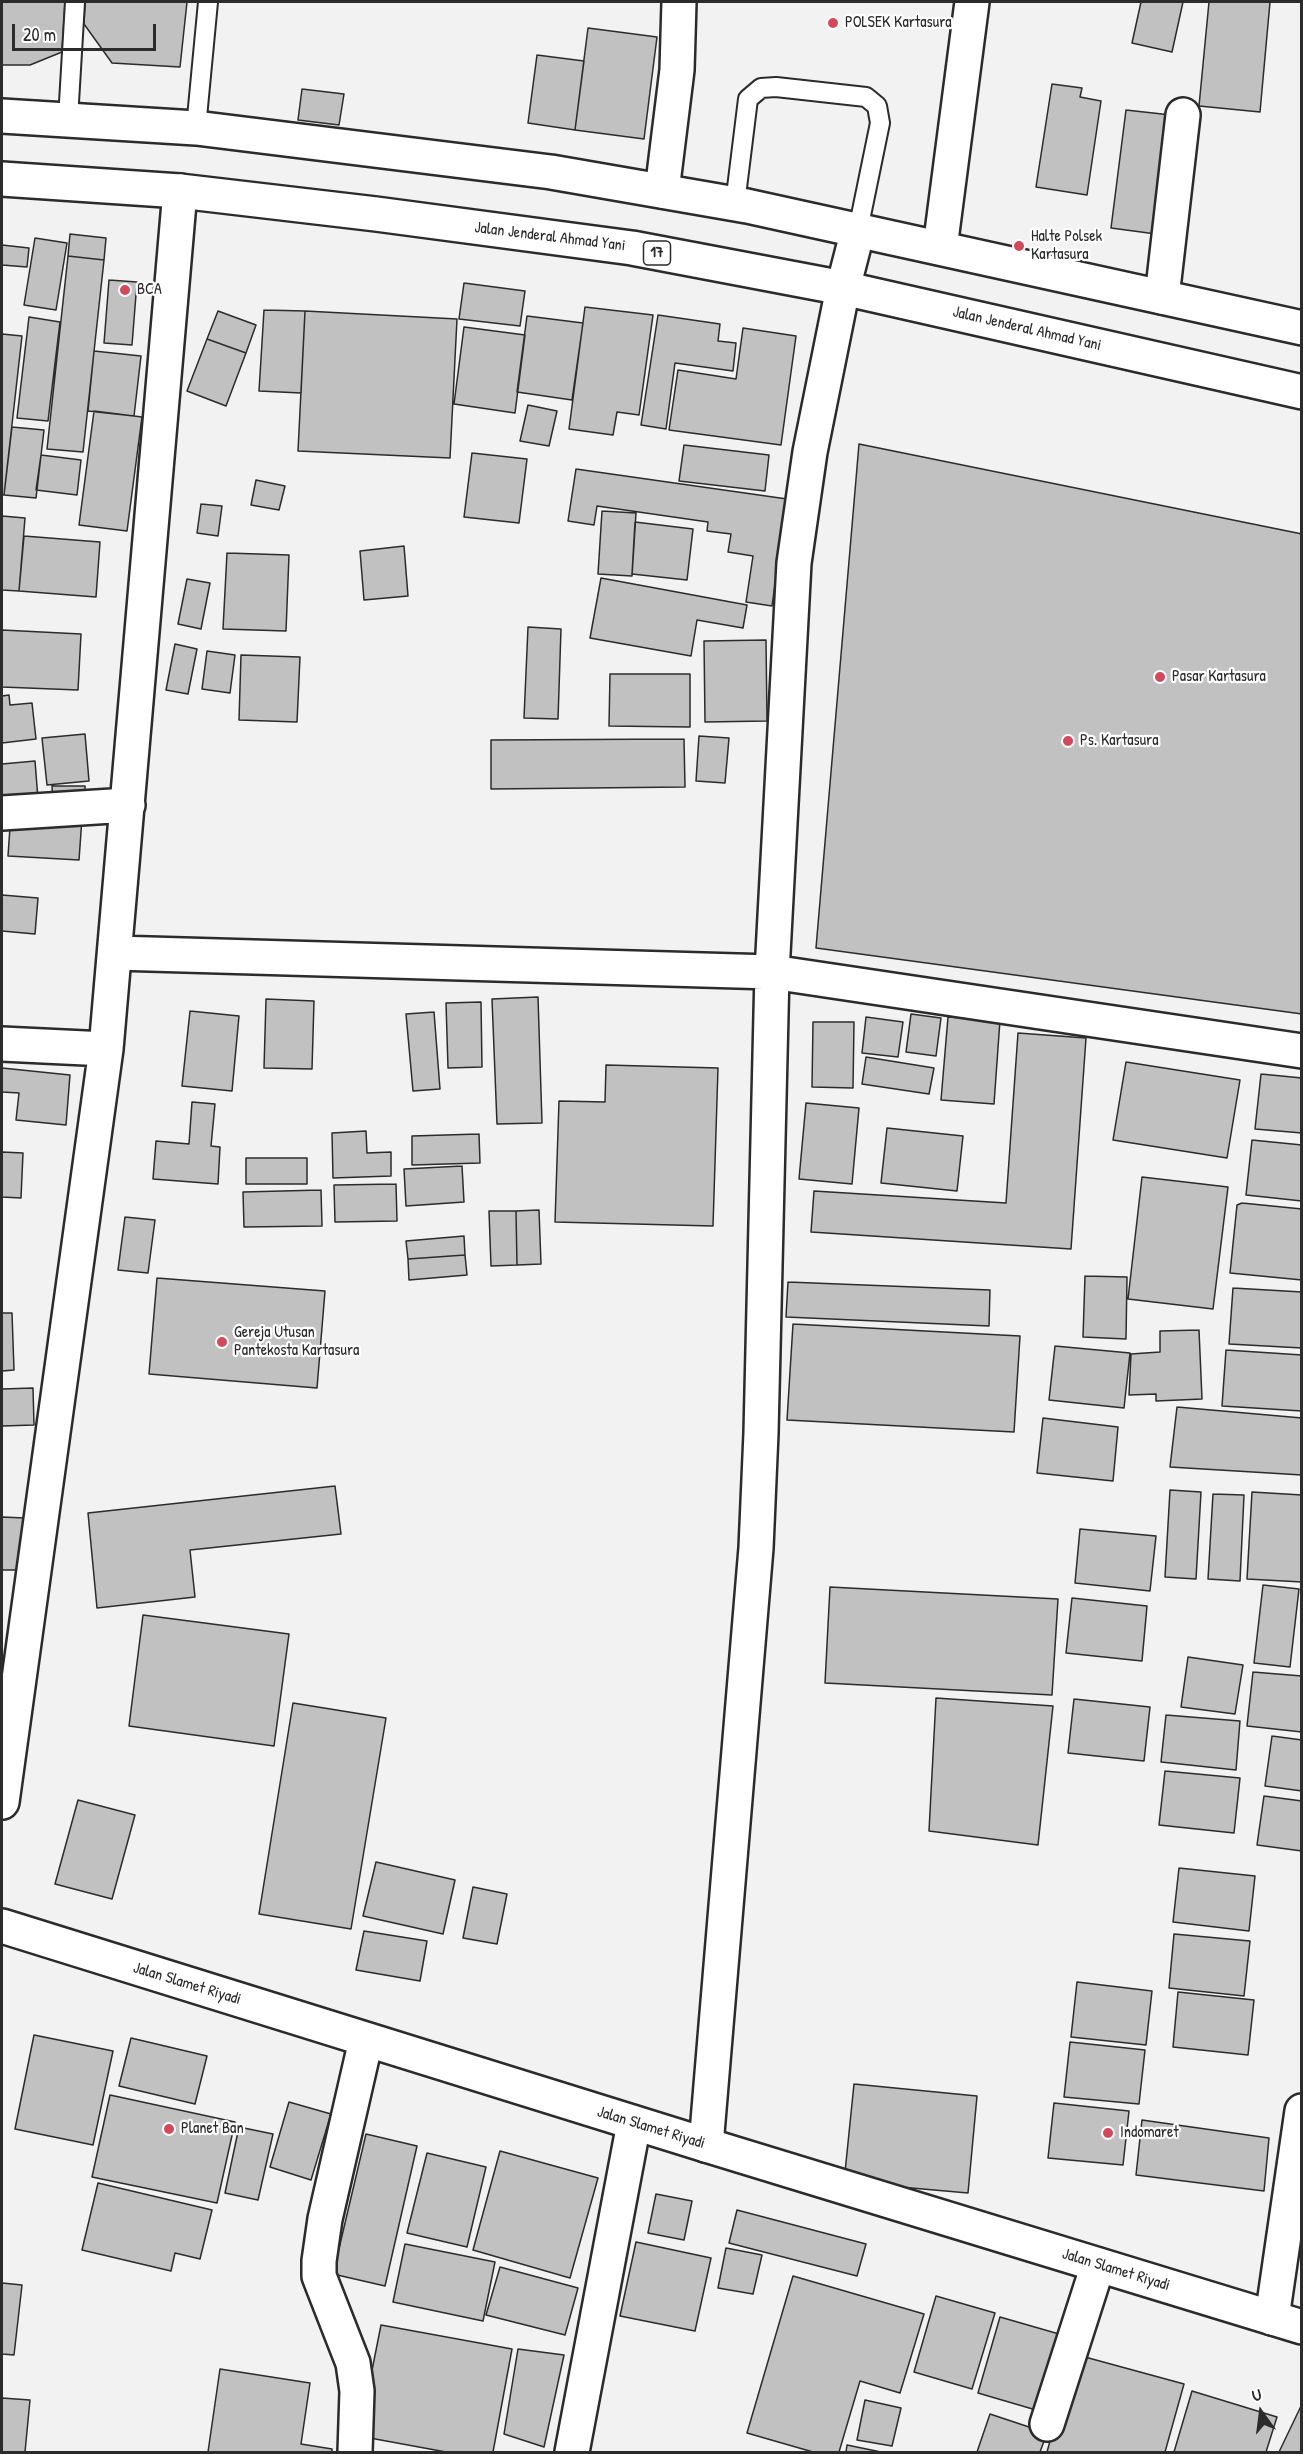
<!DOCTYPE html>
<style>
body{margin:0}
#map{position:relative;width:1303px;height:2454px;overflow:hidden;background:#f2f2f2;font-family:"Patrick Hand",sans-serif}
canvas{display:block}
.frame{position:absolute;inset:0;border:3px solid #2b2b2b;pointer-events:none}
.north{position:absolute;left:1231px;top:2382px;width:60px;height:60px;-webkit-text-stroke:4px #fff;paint-order:stroke;rotate:346deg;font-size:16px;font-weight:700;line-height:24px;text-align:center;color:#2b2b2b}
.north::after{content:'';display:block;margin:auto;width:21px;height:27px;background:#2b2b2b;clip-path:polygon(50% 0,100% 100%,50% 72%,0 100%)}
.scale{position:absolute;left:12px;top:24px;width:144px;height:27px;box-sizing:border-box;border:3px solid #2b2b2b;border-top:0;padding-left:8px;font-size:18px;line-height:21px;white-space:nowrap;color:#2b2b2b;-webkit-text-stroke:4px #fff;paint-order:stroke}
</style>
<div id="map">
<canvas width="1303" height="2454"></canvas>
<div class="frame"></div>
<div class="north">U</div>
<div class="scale">20 m</div>
</div>
<script>
const ctx = document.querySelector('canvas').getContext('2d');
ctx.lineJoin = 'round';
function fillPath(path, color) {
  ctx.fillStyle = color;
  ctx.fill(path, 'evenodd');
}
function shape(rows) {
  const path = new Path2D();
  for (const r of rows) {
    path.moveTo(r[0], r[1]);
    for (let i = 2; i < r.length; i += 2) path.lineTo(r[i], r[i + 1]);
  }
  return path;
}
function strokePath(path, color, width, dash) {
  ctx.strokeStyle = color;
  ctx.lineWidth = width;
  ctx.lineCap = dash ? 'butt' : 'round';
  ctx.setLineDash(dash || []);
  ctx.stroke(path);
}
function label(font, color, halo, rows, align = 'center') {
  ctx.font = font + ' "Patrick Hand",sans-serif';
  ctx.lineWidth = 4.5;
  ctx.setLineDash([]);
  ctx.textBaseline = 'middle';
  ctx.strokeStyle = halo;
  ctx.fillStyle = color;
  for (const [text, x, y, turn = 0] of rows) {
    ctx.save();
    ctx.translate(x, y);
    ctx.rotate((+turn || 0) * Math.PI / 180);
    ctx.textAlign = isNaN(turn) ? turn : align;
    if (halo) ctx.strokeText(text, 0, 0);
    ctx.fillText(text, 0, 0);
    ctx.restore();
  }
}
const building = shape([
 [2,2,65,2,62,52,30,65,2,65,2,2],
 [85,2,187,2,180,67,112,63,84,24,85,2],
 [1141,2,1183,2,1172,52,1132,43,1141,2],
 [1209,2,1270,2,1260,112,1199,106,1209,2],
 [588,28,657,37,644,139,575,130,588,28],
 [537,55,584,61,575,130,528,123,537,55],
 [1052,84,1082,88,1080,97,1101,101,1087,195,1036,187,1052,84],
 [302,89,344,94,339,125,298,120,302,89],
 [1126,110,1171,115,1156,234,1111,228,1126,110],
 [70,234,106,238,104,260,68,256,70,234],
 [35,238,67,243,56,310,24,305,35,238],
 [2,245,29,248,27,267,2,265,2,245],
 [68,256,104,260,83,452,47,449,68,256],
 [109,280,137,282,132,345,104,343,109,280],
 [464,283,525,291,520,326,459,319,464,283],
 [585,307,653,315,639,415,617,412,613,435,569,429,585,307],
 [264,310,305,311,301,393,259,391,264,310],
 [218,311,256,325,246,353,207,339,218,311],
 [305,311,457,319,450,458,298,451,305,311],
 [658,315,720,324,718,341,736,343,733,371,675,363,666,429,641,425,658,315],
 [527,316,583,323,572,400,517,392,527,316],
 [29,317,60,322,48,421,17,418,29,317],
 [464,327,525,335,515,413,454,404,464,327],
 [743,328,796,336,781,445,669,430,678,370,736,379,743,328],
 [2,334,22,336,4,495,2,495,2,334],
 [207,339,246,353,226,406,187,391,207,339],
 [94,351,141,356,134,416,88,411,94,351],
 [528,405,557,411,549,446,520,441,528,405],
 [94,411,142,417,127,531,79,525,94,411],
 [12,427,44,430,36,498,4,495,12,427],
 [859,444,1302,534,1302,1014,816,948,859,444],
 [684,445,769,455,765,491,679,481,684,445],
 [472,453,527,459,519,523,464,517,472,453],
 [41,455,81,460,77,495,36,490,41,455],
 [576,469,787,499,772,606,746,602,753,556,728,552,731,534,707,531,708,522,597,506,594,525,568,521,576,469],
 [256,480,285,486,279,510,251,505,256,480],
 [201,504,222,506,218,536,197,533,201,504],
 [602,511,636,513,632,576,598,574,602,511],
 [2,516,25,518,19,591,2,590,2,516],
 [635,522,693,529,687,580,632,574,635,522],
 [24,536,100,542,96,597,19,591,24,536],
 [404,546,408,596,364,600,360,551,404,546],
 [227,553,289,555,286,631,223,629,227,553],
 [601,578,747,605,743,628,697,620,691,656,590,638,601,578],
 [187,579,210,583,201,629,178,624,187,579],
 [528,627,561,629,558,719,524,718,528,627],
 [2,630,81,634,78,690,2,687,2,630],
 [766,640,767,721,705,722,704,641,766,640],
 [175,644,197,649,188,694,166,690,175,644],
 [207,651,235,655,230,693,202,689,207,651],
 [241,655,300,657,297,722,239,720,241,655],
 [610,674,690,674,690,727,609,726,610,674],
 [9,695,10,705,32,703,36,739,2,743,2,696,9,695],
 [85,734,89,781,47,785,42,738,85,734],
 [699,736,729,738,725,783,696,781,699,736],
 [684,739,685,787,491,789,491,740,684,739],
 [35,761,38,799,2,803,2,764,35,761],
 [52,786,85,786,85,805,53,805,52,786],
 [11,813,82,818,79,860,8,856,11,813],
 [2,895,38,898,35,934,2,931,2,895],
 [538,997,542,1123,497,1124,492,999,538,997],
 [266,999,314,1001,312,1069,264,1068,266,999],
 [481,1002,482,1067,448,1068,446,1003,481,1002],
 [190,1011,239,1016,232,1091,182,1086,190,1011],
 [434,1012,440,1089,413,1091,406,1014,434,1012],
 [911,1014,941,1018,936,1056,906,1052,911,1014],
 [866,1017,903,1022,898,1057,862,1053,866,1017],
 [948,1017,1000,1020,994,1104,941,1100,948,1017],
 [813,1022,854,1022,853,1088,812,1087,813,1022],
 [1018,1033,1086,1038,1071,1249,811,1232,814,1191,1006,1203,1018,1033],
 [866,1057,934,1068,929,1094,862,1084,866,1057],
 [1126,1062,1240,1080,1227,1158,1113,1140,1126,1062],
 [606,1065,718,1068,713,1226,555,1222,559,1101,605,1102,606,1065],
 [2,1068,70,1075,66,1125,16,1120,19,1093,2,1092,2,1068],
 [1261,1074,1302,1078,1302,1133,1255,1129,1261,1074],
 [192,1102,215,1104,211,1146,220,1147,218,1184,153,1179,156,1141,189,1144,192,1102],
 [806,1103,859,1108,852,1184,799,1179,806,1103],
 [887,1128,963,1136,957,1191,881,1183,887,1128],
 [366,1131,367,1153,391,1152,391,1176,333,1178,332,1133,366,1131],
 [479,1134,480,1163,412,1165,412,1136,479,1134],
 [1252,1140,1302,1145,1302,1201,1246,1195,1252,1140],
 [2,1152,23,1153,21,1198,2,1197,2,1152],
 [246,1158,307,1158,307,1184,246,1184,246,1158],
 [462,1166,464,1202,406,1206,404,1169,462,1166],
 [1142,1177,1228,1187,1213,1309,1128,1299,1142,1177],
 [396,1184,397,1221,335,1222,334,1185,396,1184],
 [321,1190,322,1226,244,1227,243,1192,321,1190],
 [1242,1203,1302,1209,1302,1280,1230,1273,1237,1205,1242,1203],
 [539,1210,541,1264,517,1265,516,1211,539,1210],
 [489,1211,516,1211,517,1265,491,1266,489,1211],
 [125,1217,155,1220,148,1273,118,1270,125,1217],
 [464,1236,465,1255,408,1259,406,1241,464,1236],
 [465,1255,467,1275,409,1280,408,1259,465,1255],
 [1085,1276,1127,1277,1126,1339,1083,1337,1085,1276],
 [157,1278,325,1291,317,1388,149,1374,157,1278],
 [788,1282,990,1290,989,1326,786,1317,788,1282],
 [1233,1288,1302,1292,1302,1348,1229,1344,1233,1288],
 [2,1313,12,1313,14,1370,2,1371,2,1313],
 [793,1324,1020,1336,1014,1432,787,1420,793,1324],
 [1199,1330,1202,1399,1156,1401,1156,1394,1129,1395,1131,1354,1160,1352,1160,1331,1199,1330],
 [1055,1346,1130,1353,1124,1408,1049,1400,1055,1346],
 [1226,1350,1302,1355,1302,1411,1222,1406,1226,1350],
 [33,1388,34,1425,2,1426,2,1389,33,1388],
 [1177,1407,1302,1418,1302,1475,1170,1467,1177,1407],
 [1043,1418,1118,1427,1113,1481,1037,1473,1043,1418],
 [335,1486,341,1534,190,1550,195,1597,97,1608,88,1513,335,1486],
 [1170,1490,1201,1492,1196,1579,1165,1577,1170,1490],
 [1252,1492,1302,1495,1302,1582,1247,1579,1252,1492],
 [1213,1494,1244,1495,1240,1581,1208,1579,1213,1494],
 [2,1517,25,1518,25,1570,2,1570,2,1517],
 [1080,1529,1156,1536,1150,1591,1075,1583,1080,1529],
 [1263,1585,1299,1589,1290,1667,1254,1663,1263,1585],
 [830,1587,1058,1599,1052,1695,825,1683,830,1587],
 [1072,1598,1147,1606,1142,1661,1066,1653,1072,1598],
 [143,1615,289,1634,274,1746,129,1726,143,1615],
 [1188,1657,1243,1665,1235,1714,1181,1707,1188,1657],
 [1253,1672,1302,1676,1302,1732,1247,1726,1253,1672],
 [936,1698,1053,1706,1038,1845,929,1831,936,1698],
 [1074,1699,1150,1707,1144,1761,1068,1753,1074,1699],
 [293,1703,386,1718,351,1929,259,1914,293,1703],
 [1166,1715,1240,1721,1236,1770,1161,1762,1166,1715],
 [1272,1736,1302,1740,1302,1791,1265,1786,1272,1736],
 [1165,1771,1240,1778,1234,1833,1159,1825,1165,1771],
 [1264,1796,1302,1801,1302,1851,1257,1845,1264,1796],
 [78,1800,135,1815,112,1899,55,1884,78,1800],
 [376,1862,455,1880,443,1934,363,1916,376,1862],
 [1179,1868,1255,1876,1249,1931,1173,1922,1179,1868],
 [473,1887,507,1894,497,1944,463,1938,473,1887],
 [364,1931,427,1941,420,1981,356,1970,364,1931],
 [1174,1934,1250,1941,1244,1996,1169,1988,1174,1934],
 [1077,1982,1152,1991,1146,2045,1071,2037,1077,1982],
 [1178,1992,1254,2000,1248,2055,1173,2047,1178,1992],
 [34,2035,113,2051,93,2145,15,2129,34,2035],
 [131,2038,207,2056,195,2104,119,2086,131,2038],
 [1070,2042,1145,2050,1139,2104,1064,2097,1070,2042],
 [854,2084,977,2096,968,2193,844,2182,854,2084],
 [110,2095,235,2122,217,2203,92,2177,110,2095],
 [289,2102,331,2114,311,2180,270,2167,289,2102],
 [1054,2103,1129,2111,1123,2165,1048,2158,1054,2103],
 [1142,2120,1269,2138,1264,2191,1136,2175,1142,2120],
 [239,2127,273,2134,258,2200,225,2193,239,2127],
 [366,2134,417,2146,385,2286,333,2274,366,2134],
 [500,2151,598,2178,570,2278,473,2250,500,2151],
 [427,2153,486,2167,467,2247,407,2233,427,2153],
 [98,2183,212,2210,200,2259,175,2253,171,2271,82,2250,98,2183],
 [656,2194,692,2201,684,2240,648,2233,656,2194],
 [737,2210,866,2244,857,2276,729,2243,737,2210],
 [636,2242,711,2258,695,2331,620,2316,636,2242],
 [405,2244,495,2262,483,2321,393,2302,405,2244],
 [726,2248,762,2255,753,2294,718,2288,726,2248],
 [500,2267,578,2288,565,2335,486,2315,500,2267],
 [793,2276,924,2314,900,2393,860,2381,839,2452,813,2452,747,2433,793,2276],
 [2,2283,22,2285,14,2355,2,2354,2,2283],
 [936,2296,995,2313,972,2389,914,2372,936,2296],
 [1000,2317,1059,2334,1036,2410,978,2393,1000,2317],
 [381,2325,512,2349,493,2452,446,2452,359,2436,381,2325],
 [518,2349,564,2355,544,2447,504,2434,518,2349],
 [1074,2354,1184,2384,1165,2452,1047,2452,1074,2354],
 [220,2369,310,2383,301,2444,332,2449,332,2452,208,2452,220,2369],
 [1192,2391,1277,2417,1266,2452,1174,2452,1192,2391],
 [2,2398,30,2400,25,2452,2,2452,2,2398],
 [865,2400,901,2408,892,2446,857,2440,865,2400],
 [1302,2404,1302,2452,1279,2452,1302,2404],
 [990,2414,1047,2433,1040,2452,977,2452,990,2414],
 [847,2445,881,2452,846,2452,847,2445]
]);
const service = shape([
 [68,119,75,2],
 [196,128,208,2],
 [735,204,748,99,761,88,776,87,866,97,877,106,880,123,858,230]
]);
const minor = shape([
 [662,191,677,70,679,2],
 [940,248,972,2],
 [1162,297,1183,115],
 [2,813,128,805],
 [115,953,772,972,1302,1051],
 [2,1044,106,1049],
 [2,1802,106,1049,180,191],
 [706,2145,756,1548,761,1433,772,972,794,563,810,452,843,288,858,230],
 [1272,2318,1302,2111],
 [1047,2424,1098,2265],
 [355,2452,357,2391,353,2363,319,2276,319,2261,325,2219,366,2040],
 [572,2452,634,2123]
]);
const primary = shape([
 [2,1926,706,2145,1302,2327]
]);
const trunk = shape([
 [2,116,196,128,551,172,747,206,1302,328],
 [2,179,180,191,376,214,632,248,843,288,1302,392]
]);
const markers = [
 [833,23,6,"#d1495b"],
 [1019,246,6,"#d1495b"],
 [125,290,6,"#d1495b"],
 [1160,677,6,"#d1495b"],
 [1068,741,6,"#d1495b"],
 [222,1342,6,"#d1495b"],
 [169,2129,6,"#d1495b"],
 [1108,2133,6,"#d1495b"]
];
const shields = [
 [657,253,27]
];
const shieldNames = [
 ["17",657,253]
];
const poiNames = [
 ["POLSEK Kartasura",845,23],
 ["Halte Polsek",1031,237],
 ["Kartasura",1031,255],
 ["BCA",137,290],
 ["Pasar Kartasura",1172,677],
 ["Ps. Kartasura",1080,741],
 ["Gereja Utusan",234,1333],
 ["Pantekosta Kartasura",234,1351],
 ["Planet Ban",181,2129],
 ["Indomaret",1120,2133]
];
const streetNames = [
 ["Jalan Jenderal Ahmad Yani",550,237,7],
 ["Jalan Jenderal Ahmad Yani",1027,329,13],
 ["Jalan Slamet Riyadi",187,1984,17],
 ["Jalan Slamet Riyadi",651,2128,17],
 ["Jalan Slamet Riyadi",1116,2270,17]
];
fillPath(building, '#c1c1c1');
strokePath(building, '#2b2b2b', 1.5);
strokePath(service, '#2b2b2b', 22);
strokePath(minor, '#2b2b2b', 38);
strokePath(primary, '#2b2b2b', 38);
strokePath(trunk, '#2b2b2b', 38);
strokePath(service, '#fff', 18);
strokePath(minor, '#fff', 33);
strokePath(primary, '#fff', 33);
strokePath(trunk, '#fff', 33);
for (const [x, y, r, color] of markers) {
  const dot = new Path2D();
  dot.arc(x, y, r, 0, 2 * Math.PI);
  ctx.fillStyle = color;
  ctx.fill(dot);
  strokePath(dot, '#fff', 2);
}
for (const [x, y, w] of shields) {
  const box = new Path2D();
  box.roundRect(x - w / 2, y - 12, w, 24, 4.5);
  ctx.fillStyle = '#fff';
  ctx.fill(box);
  strokePath(box, '#2b2b2b', 1.5);
}
label('bold 15px', '#2b2b2b', null, shieldNames);
label('16px', '#2b2b2b', '#fff', poiNames, 'left');
label('16px', '#2b2b2b', '#fff', streetNames);
</script>
